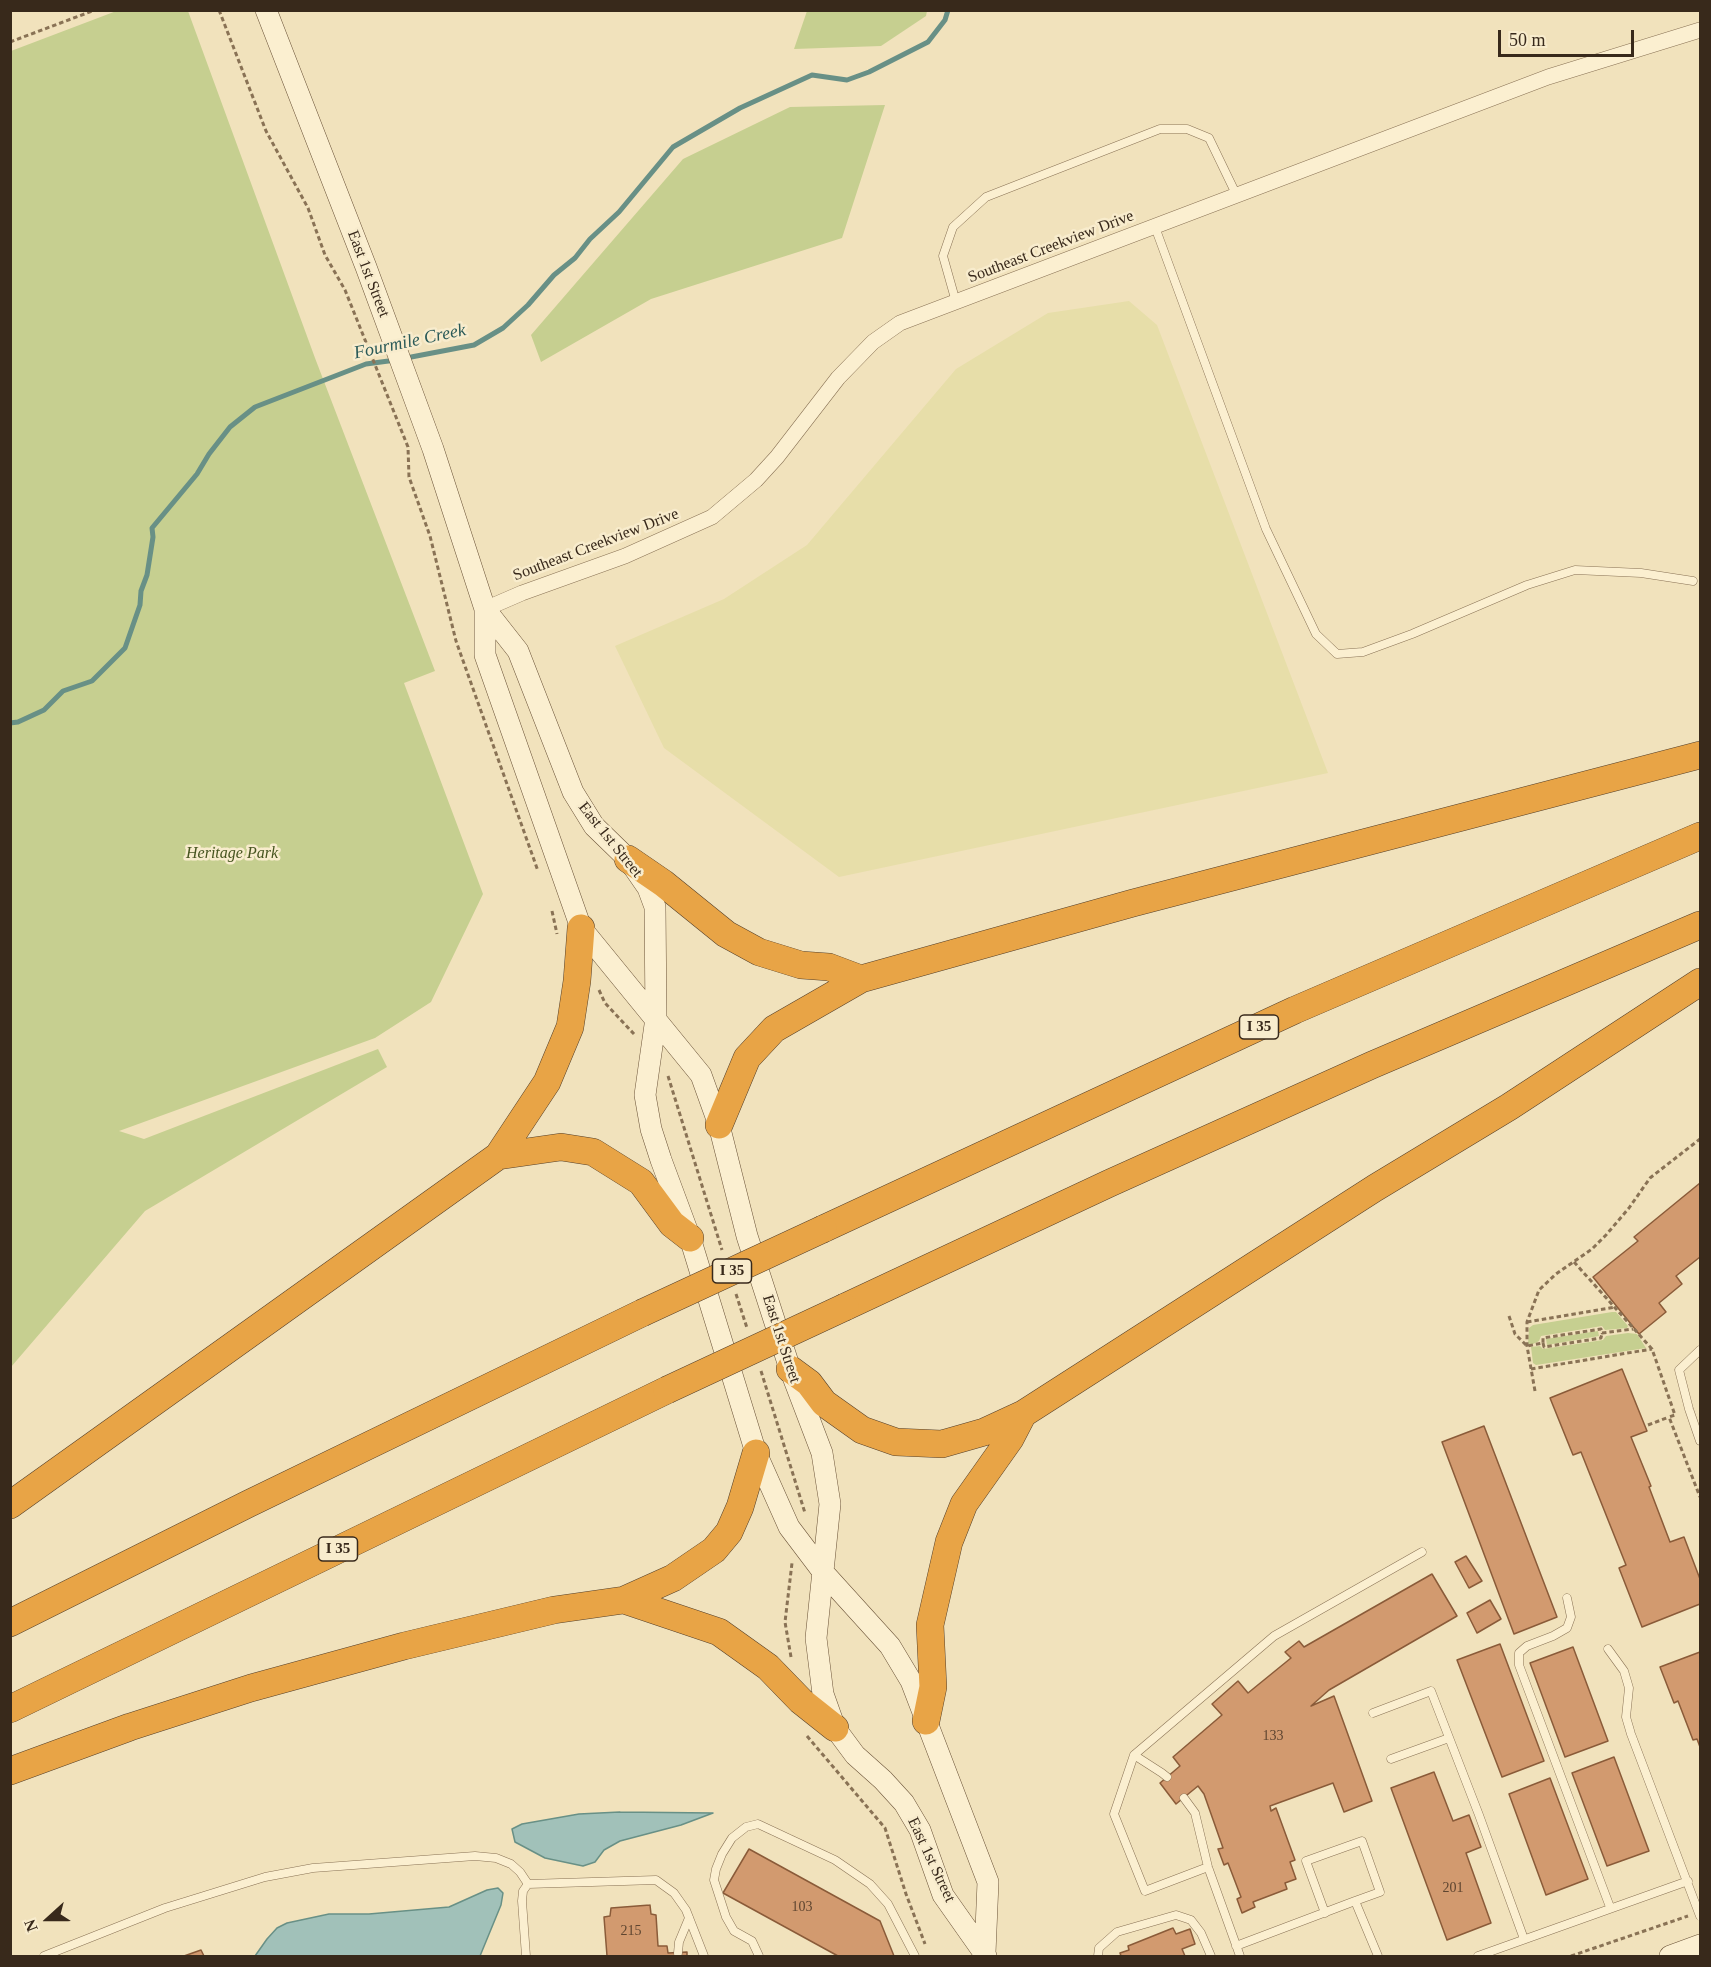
<!DOCTYPE html>
<style>
body{margin:0}
#map{position:relative;width:1711px;height:1967px;overflow:hidden;background:#f1e2bc;font-family:Georgia,serif}
canvas{display:block}
.frame{position:absolute;inset:0;border:12px solid #38291b;pointer-events:none}
.north{position:absolute;left:18px;top:1889px;width:60px;height:60px;-webkit-text-stroke:4px #f8eccd;paint-order:stroke;rotate:249deg;font-size:16px;font-weight:700;line-height:24px;text-align:center;color:#38291b}
.north::after{content:'';display:block;margin:auto;width:21px;height:27px;background:#38291b;clip-path:polygon(50% 0,100% 100%,50% 72%,0 100%)}
.scale{position:absolute;left:1498px;top:30px;width:136px;height:27px;box-sizing:border-box;border:3px solid #38291b;border-top:0;padding-left:8px;font-size:18px;line-height:21px;white-space:nowrap;color:#38291b;-webkit-text-stroke:4px #f8eccd;paint-order:stroke}
</style>
<div id="map">
<canvas width="1711" height="1967"></canvas>
<div class="frame"></div>
<div class="north">N</div>
<div class="scale">50 m</div>
</div>
<script>
const ctx = document.querySelector('canvas').getContext('2d');
ctx.lineJoin = 'round';
function fillPath(path, color) {
  ctx.fillStyle = color;
  ctx.fill(path, 'evenodd');
}
function shape(rows) {
  const path = new Path2D();
  for (const r of rows) {
    path.moveTo(r[0], r[1]);
    for (let i = 2; i < r.length; i += 2) path.lineTo(r[i], r[i + 1]);
  }
  return path;
}
function strokePath(path, color, width, dash) {
  ctx.strokeStyle = color;
  ctx.lineWidth = width;
  ctx.lineCap = dash ? 'butt' : 'round';
  ctx.setLineDash(dash || []);
  ctx.stroke(path);
}
function label(font, color, halo, rows, align = 'center') {
  ctx.font = font + ' Georgia,serif';
  ctx.lineWidth = 5;
  ctx.setLineDash([]);
  ctx.textBaseline = 'middle';
  ctx.strokeStyle = halo;
  ctx.fillStyle = color;
  for (const [text, x, y, turn = 0] of rows) {
    ctx.save();
    ctx.translate(x, y);
    ctx.rotate((+turn || 0) * Math.PI / 180);
    ctx.textAlign = isNaN(turn) ? turn : align;
    if (halo) ctx.strokeText(text, 0, 0);
    ctx.fillText(text, 0, 0);
    ctx.restore();
  }
}
const farmland = shape([
 [1129,301,1157,325,1328,773,839,877,664,748,615,646,724,599,807,545,956,369,1048,313]
]);
const green = shape([
 [119,10,188,11,315,358,435,671,404,683,483,894,431,1002,375,1038,119,1131,144,1139,378,1049,387,1067,145,1211,11,1367,11,51],
 [807,11,807,10,927,11,926,16,881,46,794,49],
 [885,105,842,238,651,299,541,362,531,335,683,159,790,107],
 [1612,1312,1616,1312,1628,1326,1627,1328,1605,1330,1602,1326,1541,1336,1539,1341,1533,1344,1528,1344,1529,1328,1533,1325],
 [1598,1331,1599,1336,1547,1345,1546,1339],
 [1628,1333,1637,1334,1646,1348,1536,1365,1533,1363,1531,1347,1540,1346,1543,1349,1603,1340,1606,1336]
]);
const water = shape([
 [620,1812,713,1813,681,1825,620,1841,604,1850,595,1862,583,1866,545,1858,515,1842,512,1829,522,1824,579,1814,620,1812],
 [498,1888,503,1893,501,1905,480,1956,255,1956,267,1939,277,1928,287,1923,329,1914,369,1914,449,1907,487,1890,498,1888]
]);
const stream = shape([
 [406,358,474,345,503,328,528,305,554,275,575,258,590,239,619,212,673,147,740,108,812,75,847,80,869,72,928,42,945,20,948,10],
 [10,723,18,722,44,710,63,691,92,681,125,648,140,605,141,591,147,575,153,537,152,528,197,474,209,454,230,427,255,407,366,364,396,360]
]);
const building = shape([
 [1700,1183,1700,1257,1676,1276,1682,1284,1659,1303,1666,1312,1639,1334,1593,1277,1638,1241,1634,1237,1700,1183],
 [1622,1369,1647,1431,1631,1437,1651,1486,1649,1487,1670,1542,1684,1537,1700,1579,1700,1604,1642,1627,1619,1568,1626,1565,1581,1452,1573,1455,1550,1398,1622,1369],
 [1484,1426,1557,1617,1514,1634,1442,1442,1484,1426],
 [1466,1556,1482,1581,1469,1588,1455,1562,1466,1556],
 [1432,1574,1457,1616,1329,1690,1311,1706,1334,1696,1372,1801,1344,1812,1333,1783,1270,1806,1271,1811,1276,1808,1295,1860,1290,1862,1296,1879,1285,1883,1287,1889,1253,1902,1255,1907,1242,1913,1237,1899,1241,1897,1228,1863,1224,1865,1218,1849,1223,1848,1204,1794,1198,1786,1176,1804,1160,1783,1180,1766,1173,1757,1222,1715,1212,1704,1238,1681,1248,1693,1291,1658,1285,1652,1299,1641,1304,1647,1432,1574],
 [1490,1600,1501,1619,1477,1633,1467,1613,1490,1600],
 [1500,1644,1544,1761,1502,1777,1457,1660,1500,1644],
 [1573,1647,1608,1741,1565,1757,1530,1663,1573,1647],
 [1700,1652,1700,1747,1697,1739,1693,1740,1678,1701,1674,1703,1660,1667,1700,1652],
 [1614,1757,1649,1851,1607,1866,1572,1773,1614,1757],
 [1434,1772,1453,1821,1469,1815,1481,1847,1466,1853,1491,1923,1447,1940,1391,1788,1434,1772],
 [1550,1778,1588,1879,1546,1895,1509,1794,1550,1778],
 [749,1849,880,1921,894,1956,838,1956,723,1893,749,1849],
 [650,1905,651,1914,656,1915,658,1946,667,1946,668,1953,687,1952,687,1956,607,1956,604,1917,610,1916,611,1908,650,1905],
 [1173,1928,1176,1934,1190,1929,1195,1944,1182,1949,1185,1956,1121,1956,1120,1953,1129,1950,1128,1946,1173,1928],
 [201,1950,204,1956,184,1956,201,1950]
]);
const path = shape([
 [219,10,266,131,308,208,325,255,345,290,408,447,409,477,430,536,456,641,538,871],
 [10,42,95,10],
 [552,911,557,934],
 [599,990,605,1003,634,1034],
 [668,1076,722,1250],
 [1574,1262,1652,1349,1675,1415,1669,1417,1700,1497],
 [736,1294,747,1328],
 [1509,1316,1515,1334,1527,1346,1543,1343,1543,1338,1601,1329,1602,1333,1633,1329],
 [1527,1322,1616,1307],
 [1543,1343,1544,1347,1601,1338,1602,1333],
 [1531,1369,1652,1349],
 [761,1371,805,1513],
 [1535,1391,1527,1346,1527,1322,1539,1290,1556,1274,1592,1249,1606,1235,1629,1208,1650,1178,1700,1139],
 [1648,1425,1669,1417],
 [791,1657,785,1622,792,1563],
 [807,1736,885,1828,906,1894,925,1944],
 [1571,1956,1688,1916]
]);
const service = shape([
 [1155,227,1266,529,1316,634,1337,654,1363,652,1412,634,1527,585,1575,570,1641,573,1693,581],
 [956,302,943,256,953,227,986,197,1160,129,1187,129,1209,138,1237,196],
 [1700,1350,1679,1370,1689,1409,1700,1441],
 [1567,1598,1571,1617,1567,1628,1553,1636,1527,1646,1519,1653,1519,1665,1610,1907],
 [1608,1649,1624,1671,1629,1688,1626,1717,1631,1734,1700,1916],
 [1373,1713,1431,1691,1479,1815,1524,1939],
 [1134,1755,1162,1773,1167,1777],
 [1391,1759,1449,1738],
 [1184,1798,1195,1813,1208,1867,1240,1956],
 [1208,1867,1145,1891,1114,1814,1134,1755,1274,1636,1422,1552],
 [1325,1913,1306,1861,1362,1841,1380,1892,1355,1901],
 [1236,1946,1355,1901,1378,1956],
 [678,1953,679,1942,689,1918],
 [44,1956,165,1908,265,1877,313,1868,475,1856,496,1858,511,1864,520,1872,528,1884],
 [526,1956,522,1901,523,1891,528,1884,656,1880,674,1893,686,1910,704,1956],
 [759,1956,752,1941,734,1931,726,1917,714,1880,716,1869,722,1854,732,1838,746,1827,758,1824,835,1860,870,1884,888,1904,915,1956],
 [1098,1956,1099,1948,1117,1932,1176,1915,1191,1920,1201,1933,1211,1956],
 [1478,1956,1688,1881]
]);
const minor = shape([
 [485,609,522,593,625,556,712,517,756,480,777,457,838,378,873,342,900,323,1548,77,1700,30]
]);
const secondary = shape([
 [266,10,366,267,433,449,485,609,485,655,581,928,701,1075,719,1125,747,1236,790,1369,822,1453,830,1504,816,1638,823,1694,835,1728,855,1755,883,1780,904,1803,920,1830,943,1895,986,1956],
 [485,609,518,651,573,792,594,826,628,859,648,888,655,907,656,1018,645,1095,651,1129,661,1160,690,1238,756,1453,789,1527,823,1572,890,1646,911,1681,988,1882,985,1953],
 [1670,1956,1700,1945]
]);
const motorway = shape([
 [628,859,663,883,726,934,759,952,801,965,829,967,861,979],
 [719,1125,747,1058,774,1029,861,979,1133,903,1700,755],
 [498,1156,561,1147,593,1152,641,1182,672,1224,690,1238],
 [823,1229,1295,1010,1700,836],
 [845,1307,1110,1183,1372,1065,1700,925],
 [790,1369,809,1383,824,1403,862,1430,896,1442,942,1444,984,1432,1023,1414,1375,1188,1509,1107,1700,982],
 [10,1505,498,1156,547,1082,570,1027,577,981,581,928],
 [624,1600,719,1632,768,1667,801,1701,835,1728],
 [10,1623,248,1504,642,1313],
 [10,1709,667,1390],
 [926,1721,933,1687,930,1625,949,1542,964,1504,1010,1439,1023,1414],
 [10,1771,130,1727,251,1688,404,1646,554,1610,624,1600,673,1578,714,1550,729,1532,740,1507,756,1453]
]);
const motorwayBridge = shape([
 [642,1313,823,1229],
 [667,1390,845,1307]
]);
const numberNames = [
 ["133",1273,1736],
 ["201",1453,1888],
 ["103",802,1907],
 ["215",631,1931]
];
const shields = [
 [1259,1027,39],
 [732,1271,39],
 [338,1549,39]
];
const shieldNames = [
 ["I 35",1259,1027],
 ["I 35",732,1271],
 ["I 35",338,1549]
];
const streetNames = [
 ["Southeast Creekview Drive",1051,247,-21],
 ["East 1st Street",368,274,69],
 ["Southeast Creekview Drive",596,545,-21],
 ["East 1st Street",610,840,51],
 ["East 1st Street",781,1339,72],
 ["East 1st Street",931,1860,65]
];
const parkNames = [
 ["Heritage Park",232,854]
];
const waterNames = [
 ["Fourmile Creek",410,342,-12]
];
fillPath(farmland, '#e7dea9');
fillPath(green, '#c6cf90');
fillPath(water, '#a1c1b9');
strokePath(water, '#689086', 1.5);
strokePath(stream, '#689086', 5);
fillPath(building, '#d29a6f');
strokePath(building, '#8a5b39', 1.5);
strokePath(service, '#897255', 9);
strokePath(minor, '#897255', 16);
strokePath(secondary, '#6b5338', 22);
strokePath(motorway, '#56402a', 28);
strokePath(path, '#897255', 3, [4.5, 3]);
strokePath(service, '#fbefd0', 8);
strokePath(minor, '#fbefd0', 15);
strokePath(secondary, '#fbefd0', 21);
strokePath(motorway, '#e8a446', 27);
strokePath(motorwayBridge, '#56402a', 28, []);
strokePath(motorwayBridge, '#e8a446', 27);
label('14px', '#5e4530', null, numberNames);
for (const [x, y, w] of shields) {
  const box = new Path2D();
  box.roundRect(x - w / 2, y - 12, w, 24, 4.5);
  ctx.fillStyle = '#f8eccd';
  ctx.fill(box);
  strokePath(box, '#38291b', 1.5);
}
label('bold 15px', '#38291b', null, shieldNames);
label('16px', '#38291b', '#f8eccd', streetNames);
label('italic 16px', '#475520', '#f8eccd', parkNames);
label('italic 18px', '#295957', '#f8eccd', waterNames);
</script>
